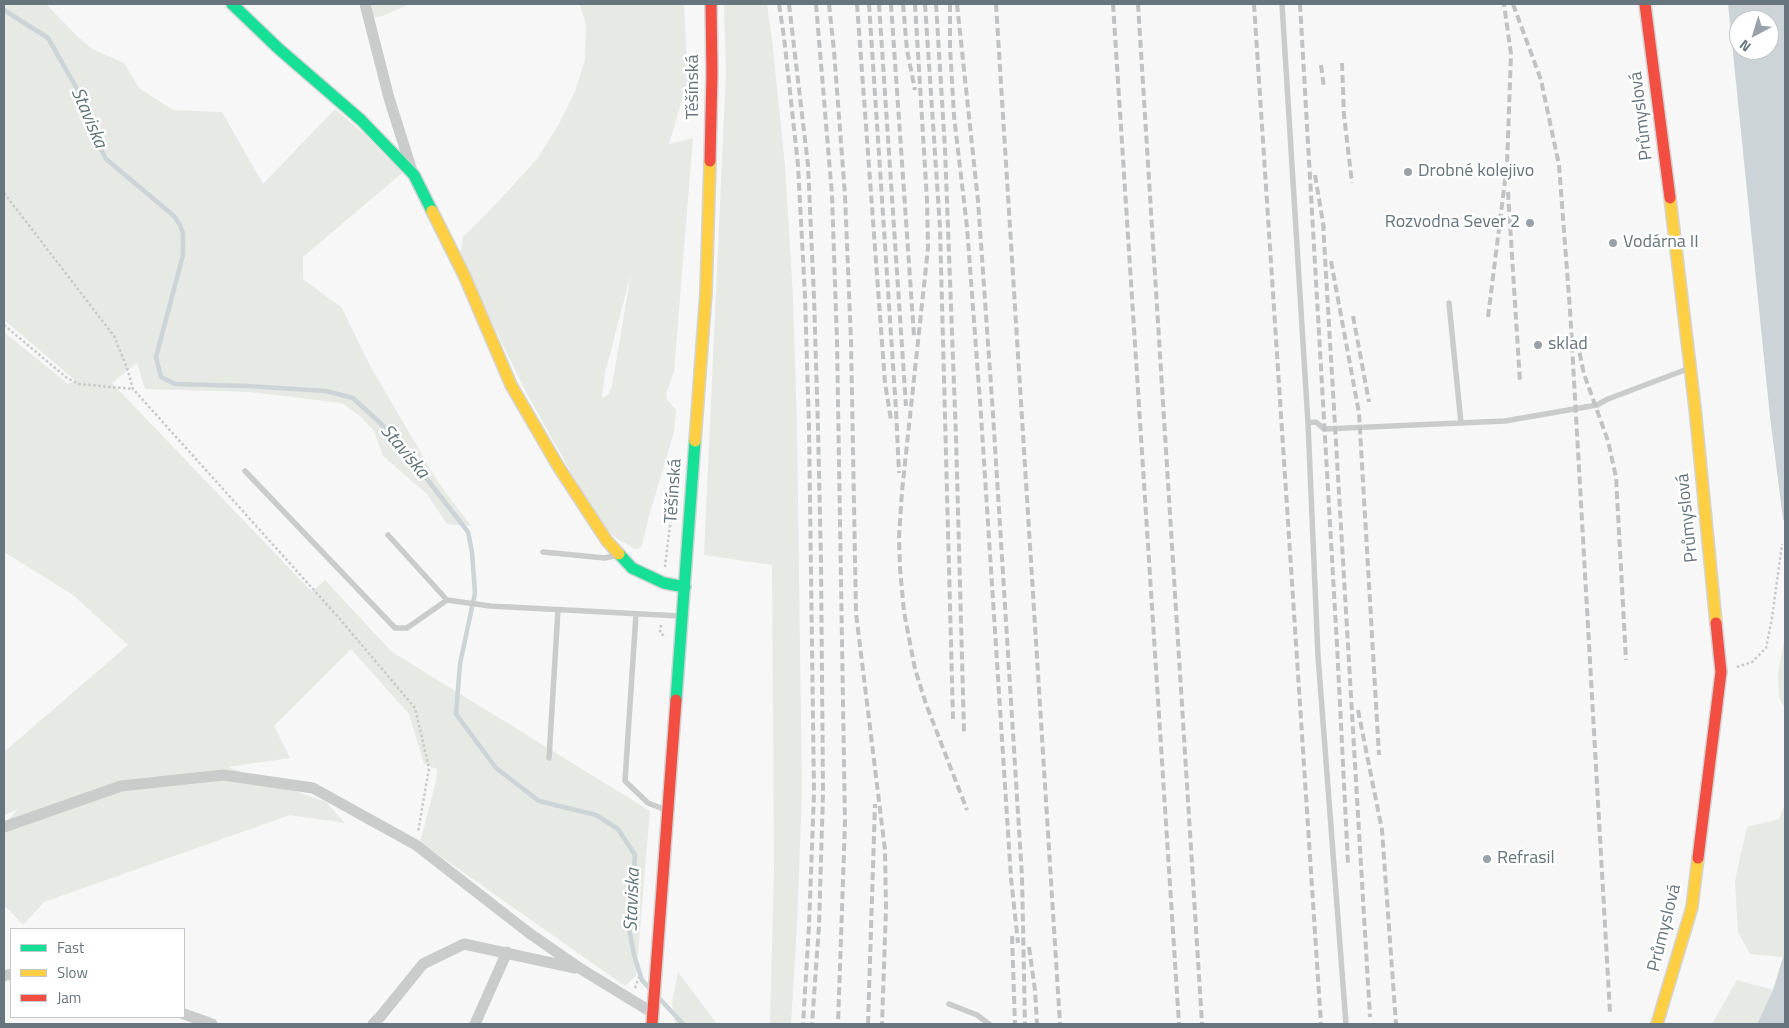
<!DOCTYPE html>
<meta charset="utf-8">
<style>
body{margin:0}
#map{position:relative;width:1789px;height:1028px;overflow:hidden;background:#f7f7f7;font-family:"Titillium Web",sans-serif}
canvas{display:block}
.frame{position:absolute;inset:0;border:5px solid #66757e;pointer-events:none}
.legend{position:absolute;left:10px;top:928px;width:175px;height:90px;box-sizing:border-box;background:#fff;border:1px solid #c2c8cb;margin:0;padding:6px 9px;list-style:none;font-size:15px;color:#66757e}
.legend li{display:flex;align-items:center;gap:10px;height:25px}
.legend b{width:25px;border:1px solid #c2c8cb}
.north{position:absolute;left:1729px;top:10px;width:50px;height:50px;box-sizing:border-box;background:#fff;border:1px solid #c2c8cb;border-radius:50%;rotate:219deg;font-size:14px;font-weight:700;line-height:20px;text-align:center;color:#66757e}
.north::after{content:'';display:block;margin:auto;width:18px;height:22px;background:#99a2a8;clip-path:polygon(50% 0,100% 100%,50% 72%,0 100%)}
</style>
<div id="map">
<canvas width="1789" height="1028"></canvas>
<div class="frame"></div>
<ul class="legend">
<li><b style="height:6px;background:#16e098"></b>Fast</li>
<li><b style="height:6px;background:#ffcf43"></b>Slow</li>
<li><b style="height:6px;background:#f24e42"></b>Jam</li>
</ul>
<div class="north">N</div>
</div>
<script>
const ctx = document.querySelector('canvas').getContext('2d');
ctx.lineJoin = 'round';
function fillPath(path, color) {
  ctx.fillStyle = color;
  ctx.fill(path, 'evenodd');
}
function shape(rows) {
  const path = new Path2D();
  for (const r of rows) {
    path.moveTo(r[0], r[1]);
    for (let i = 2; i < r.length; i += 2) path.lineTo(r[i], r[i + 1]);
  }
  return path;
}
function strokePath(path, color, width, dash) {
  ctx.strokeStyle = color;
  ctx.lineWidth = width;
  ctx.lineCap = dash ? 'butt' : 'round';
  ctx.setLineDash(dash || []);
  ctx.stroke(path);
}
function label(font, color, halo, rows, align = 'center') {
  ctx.font = font + ' "Titillium Web",sans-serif';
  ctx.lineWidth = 5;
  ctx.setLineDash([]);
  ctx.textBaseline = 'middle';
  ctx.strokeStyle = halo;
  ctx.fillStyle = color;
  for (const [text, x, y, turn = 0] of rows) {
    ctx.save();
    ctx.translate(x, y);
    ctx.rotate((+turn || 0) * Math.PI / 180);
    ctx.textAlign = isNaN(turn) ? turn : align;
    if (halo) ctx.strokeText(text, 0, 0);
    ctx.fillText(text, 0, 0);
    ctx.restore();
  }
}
const green = shape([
 [4,4,46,4,75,34,92,49,124,63,139,88,173,110,222,112,263,184,335,109,364,134,402,173,303,257,303,279,342,308,369,364,438,482,471,526,447,524,427,494,383,456,374,431,360,416,342,403,250,392,145,389,137,363,112,383,312,592,325,580,392,652,650,811,636,976,625,986,420,842,436,782,437,769,424,764,409,714,351,649,274,726,290,758,228,767,326,802,345,823,290,815,44,902,23,925,4,905,4,824,18,809,4,815,4,752,128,645,73,595,4,552,4,332,68,384,76,381,4,320],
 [371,4,410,4,382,16,374,17],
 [580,4,684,4,688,80,669,144,693,138,674,372,666,394,667,400,676,410,674,432,649,516,643,542,640,548,635,549,616,538,607,530,581,490,526,392,486,310,461,252,463,237,494,206,537,159,559,124,574,94,585,60,586,25],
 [631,273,612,386,608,395,602,398,605,373],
 [724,4,767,4,772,39,785,166,793,297,797,427,802,793,797,925,791,1024,770,1024,774,869,772,565,704,555,726,72],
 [1785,636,1785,709,1779,697,1778,673],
 [1785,804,1785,951,1784,957,1750,954,1738,932,1735,880,1747,827,1779,819],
 [678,972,717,1024,675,1024,672,1003],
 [1737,980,1773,990,1757,1024,1712,1024]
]);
const water = shape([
 [1728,4,1785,4,1785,522,1783,519,1770,417],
 [1739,20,1769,20,1769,50,1739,50],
 [1785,951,1785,1024,1757,1024,1773,990]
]);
const stream = shape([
 [4,10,48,38,76,87,83,114,106,159,174,216,180,225,183,233,183,255,156,357,161,377,175,384,247,386,326,391,353,398,393,435,468,532,472,552,475,593,460,664,456,714,496,768,539,801,596,815,618,829,635,855,629,928,634,955,642,980,649,988],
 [658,997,683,1024]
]);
const path = shape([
 [4,193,114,336,127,368,133,389,339,618,415,708,429,768,418,832],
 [4,325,67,378,79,384,133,389],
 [665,567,676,476],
 [661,625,660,633,666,637],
 [1737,667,1752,662,1766,648,1772,618,1782,544],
 [635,988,639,977]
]);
const lane = shape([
 [1282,4,1308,423,1318,656,1346,1024],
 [1449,303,1461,423],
 [1308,423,1316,422,1324,429,1505,421,1597,405,1608,399,1690,368],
 [245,471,395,628,407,628,447,600],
 [388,535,447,600,490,606,680,616],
 [543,552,605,558,617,555],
 [636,614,625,781,648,803,666,810],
 [549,758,558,610],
 [949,1004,977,1015,989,1024]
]);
const street = shape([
 [365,4,389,98,412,171],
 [4,827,121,786,223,775,313,788,416,845,529,933,581,969,653,1013],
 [4,976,11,974],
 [184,1014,212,1024],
 [373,1024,380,1017,423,964,464,944,575,968],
 [475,1024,507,952]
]);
const fast = shape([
 [232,4,279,49,361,120,414,175,432,211],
 [619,554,632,568,664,583,685,587],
 [676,700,695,441]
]);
const slow = shape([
 [1670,198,1695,408,1716,623],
 [432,211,464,275,511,385,558,466,607,541,619,554],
 [695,441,706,292,710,161],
 [1657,1024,1692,907,1698,858]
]);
const jam = shape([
 [1645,4,1670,198],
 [710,161,712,73,711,4],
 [1698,858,1721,672,1716,623],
 [652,1024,676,700]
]);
const rail = shape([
 [779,4,784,37,798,165,805,296,809,427,814,793,809,926,803,1024],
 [789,4,808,165,814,297,818,428,821,561,823,793,819,926,812,1024],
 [816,4,832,195,837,341,845,822,838,1024],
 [829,4,834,51,845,195,851,341,856,613,885,850,886,908,882,1024],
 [857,4,885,383,891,420],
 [869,4,896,410,899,473],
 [879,4,906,406],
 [891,4,914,336],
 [903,4,907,50,915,90],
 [915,4,927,200,928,248,902,491,899,538,900,568,904,612,915,669,926,704,967,810],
 [925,4,940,228,953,719],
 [936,4,945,149,956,437,964,732],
 [950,4,950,47,954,116,967,227,981,415,1011,878,1018,943],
 [957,4,978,201,993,414,1022,877,1025,1024],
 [996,4,1060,1024],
 [1113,4,1179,1024],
 [1138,4,1202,1024],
 [1254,4,1321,1024],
 [1300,4,1337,645,1348,863],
 [1513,4,1541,80,1559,165,1570,310,1610,1013],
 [1342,63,1344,115,1352,183],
 [1321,65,1324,88],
 [1315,175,1324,229],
 [1508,192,1520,382],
 [1323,223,1370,1017],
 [1331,261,1359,413,1379,755],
 [1353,316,1369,402],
 [1488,317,1507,165,1511,54,1504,4],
 [1577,341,1584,374,1608,441,1616,477,1626,660],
 [1358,710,1382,830,1396,1024],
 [1012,936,1015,1024],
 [1029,947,1035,990,1037,1024],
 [868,1024,875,804]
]);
const markers = [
 [1408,172,5,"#99a2a8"],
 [1530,223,5,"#99a2a8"],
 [1613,243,5,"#99a2a8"],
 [1538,345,5,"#99a2a8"],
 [1487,859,5,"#99a2a8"]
];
const streetNames = [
 ["Těšínská",694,87,-90],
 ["Průmyslová",1642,116,-97],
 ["Těšínská",674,491,-86],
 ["Průmyslová",1688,518,-96],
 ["Průmyslová",1665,928,-76]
];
const poiNames = [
 ["Drobné kolejivo",1418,172],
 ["Rozvodna Sever 2",1520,223,"right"],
 ["Vodárna II",1623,243],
 ["sklad",1548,345],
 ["Refrasil",1497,859]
];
const waterNames = [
 ["Staviska",88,118,67],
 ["Staviska",404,452,50],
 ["Staviska",633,900,-88]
];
fillPath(green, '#e6e9e4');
fillPath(water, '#ccd4d7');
strokePath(stream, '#ccd4d7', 4.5);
strokePath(fast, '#d3d4d5', 14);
strokePath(slow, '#d3d4d5', 14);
strokePath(jam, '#d3d4d5', 14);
strokePath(path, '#c8c9ca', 2.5, [2.5, 2.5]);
strokePath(lane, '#cacccc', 5.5);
strokePath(street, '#cacccc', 11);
strokePath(fast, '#16e098', 11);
strokePath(slow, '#ffcf43', 11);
strokePath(jam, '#f24e42', 11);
strokePath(rail, '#c1c2c3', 4, [8, 4]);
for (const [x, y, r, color] of markers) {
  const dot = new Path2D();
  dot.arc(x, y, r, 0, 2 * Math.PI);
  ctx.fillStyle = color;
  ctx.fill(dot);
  strokePath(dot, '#fff', 2);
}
label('18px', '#66757e', '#fff', streetNames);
label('18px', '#66757e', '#fff', poiNames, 'left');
label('italic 19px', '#607478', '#fff', waterNames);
</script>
